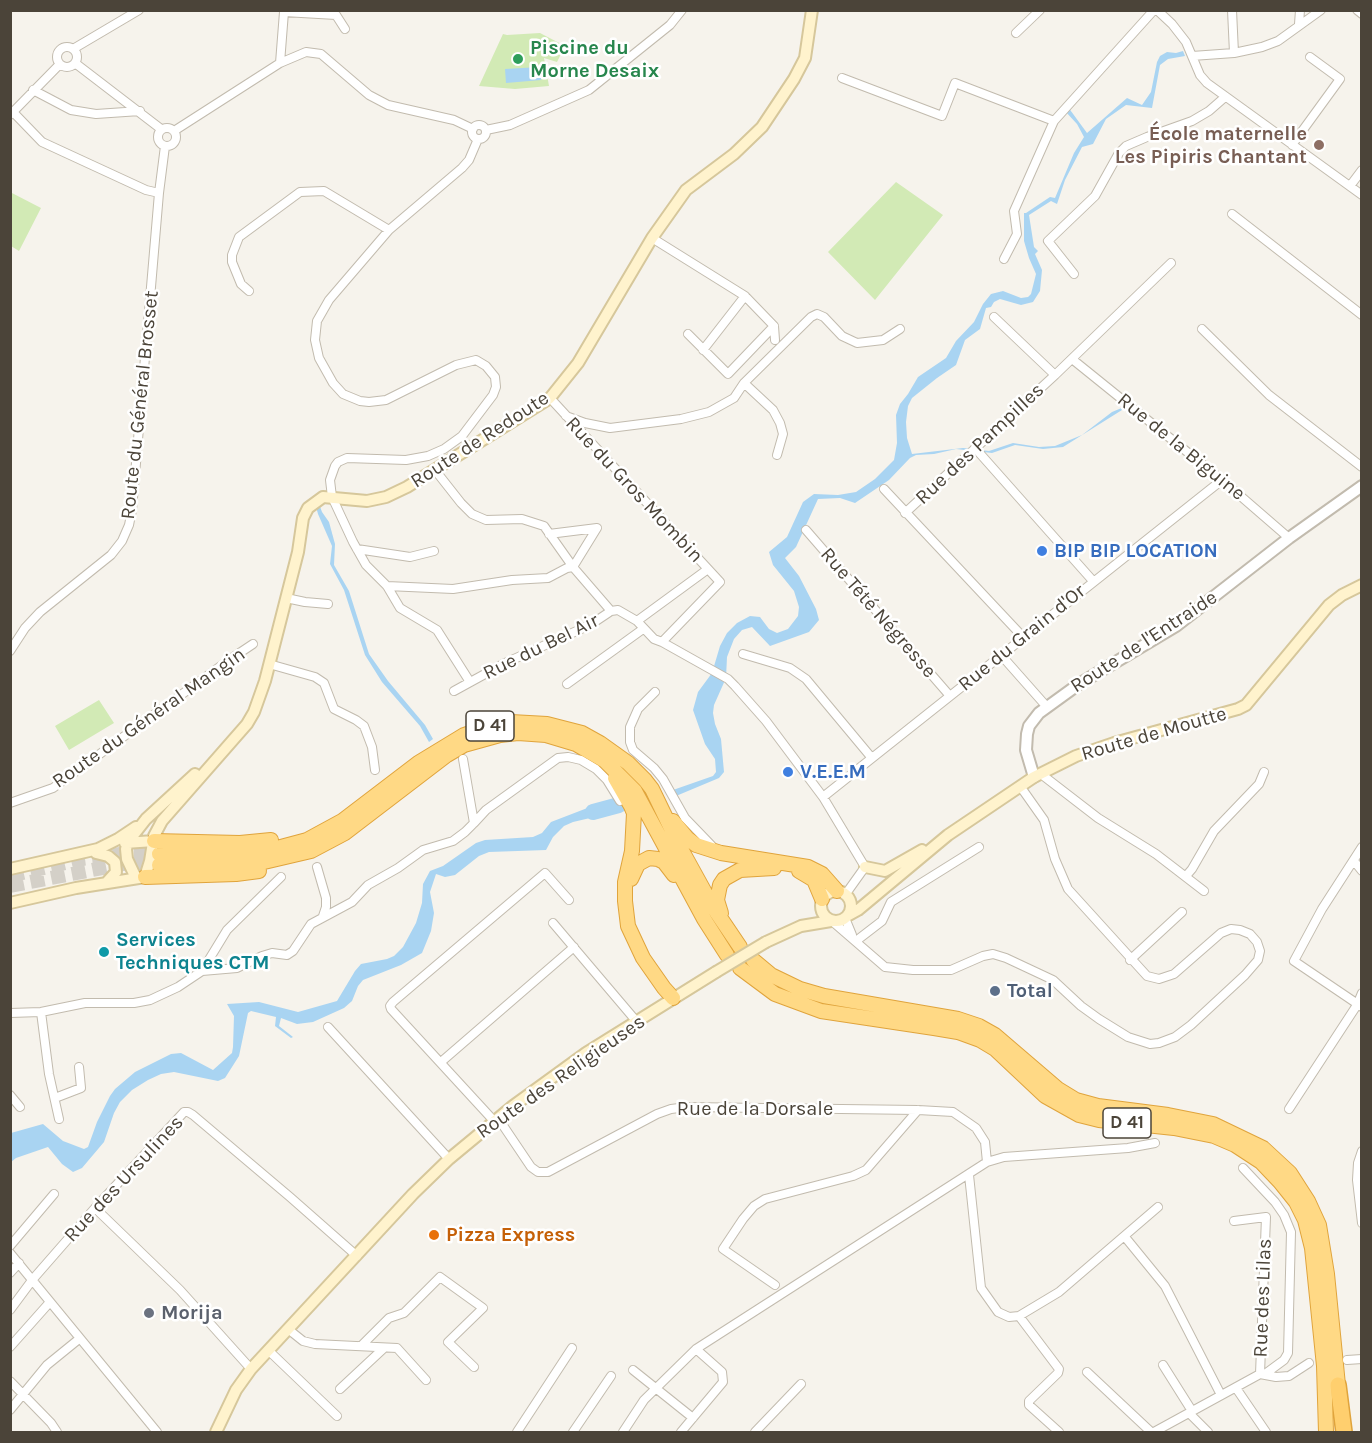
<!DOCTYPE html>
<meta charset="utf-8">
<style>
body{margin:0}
#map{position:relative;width:1372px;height:1443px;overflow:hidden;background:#f6f3ec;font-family:Karla,sans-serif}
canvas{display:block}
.frame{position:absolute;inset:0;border:12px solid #4b4439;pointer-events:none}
</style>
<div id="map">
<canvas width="1372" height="1443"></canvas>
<div class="frame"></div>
</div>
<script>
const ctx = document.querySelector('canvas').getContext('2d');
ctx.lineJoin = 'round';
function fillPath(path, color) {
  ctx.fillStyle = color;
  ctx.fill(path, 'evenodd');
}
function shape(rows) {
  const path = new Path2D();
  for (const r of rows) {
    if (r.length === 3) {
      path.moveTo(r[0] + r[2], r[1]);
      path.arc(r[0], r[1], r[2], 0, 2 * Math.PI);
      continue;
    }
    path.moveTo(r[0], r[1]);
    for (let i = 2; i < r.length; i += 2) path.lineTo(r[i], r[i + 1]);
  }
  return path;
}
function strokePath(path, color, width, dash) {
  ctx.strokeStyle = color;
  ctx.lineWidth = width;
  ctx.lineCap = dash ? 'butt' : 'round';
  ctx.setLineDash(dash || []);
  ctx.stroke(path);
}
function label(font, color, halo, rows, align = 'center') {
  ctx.font = font + ' Karla,sans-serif';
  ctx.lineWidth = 5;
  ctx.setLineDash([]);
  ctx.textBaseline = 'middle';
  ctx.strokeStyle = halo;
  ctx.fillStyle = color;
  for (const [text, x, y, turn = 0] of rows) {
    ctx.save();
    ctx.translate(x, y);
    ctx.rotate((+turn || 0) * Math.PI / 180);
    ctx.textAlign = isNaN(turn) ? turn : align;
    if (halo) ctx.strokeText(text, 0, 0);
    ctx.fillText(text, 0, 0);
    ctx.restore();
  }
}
const green = shape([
 [540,33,565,46,557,62,544,58,549,86,515,89,479,86,503,34,507,35],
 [896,182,943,215,875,300,828,252],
 [10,192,41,208,19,251,11,246],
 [99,700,114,723,69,750,55,726]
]);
const water = shape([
 [1183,51,1185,56,1168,59,1160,65,1152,108,1126,105,1106,119,1093,144,1082,147,1065,180,1057,204,1051,201,1029,215,1034,247,1038,251,1035,254,1042,270,1040,291,1033,302,1021,305,1000,299,994,302,991,307,986,308,980,329,965,340,956,365,937,378,912,398,908,406,906,422,907,438,912,454,963,448,989,451,1013,443,1039,447,1055,446,1082,435,1112,412,1124,407,1122,410,1063,447,1043,449,1015,445,992,453,956,449,934,454,916,455,910,458,889,480,855,503,840,498,818,499,796,547,785,558,799,576,816,609,819,620,809,632,770,646,752,627,742,630,734,639,727,657,726,678,714,705,713,713,715,724,721,739,724,772,719,778,676,796,673,790,713,776,716,772,715,759,705,744,693,710,698,692,712,673,720,646,727,633,737,623,750,616,760,617,769,629,777,633,788,629,798,616,799,607,794,591,773,565,769,552,787,537,803,502,814,494,838,495,856,492,875,479,894,460,897,443,896,415,900,404,908,394,918,377,946,358,956,341,974,322,983,304,991,294,1003,291,1021,298,1028,297,1031,294,1036,274,1029,258,1024,241,1024,213,1026,213,1050,197,1055,198,1074,153,1084,137,1077,124,1065,111,1068,107,1087,133,1127,98,1142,105,1151,92,1157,62,1160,56,1167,52,1176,53],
 [540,67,541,80,506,83,505,69],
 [318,501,322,512,329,522,335,544,334,565,349,591,369,654,388,681,425,725,433,739,429,742,420,726,382,682,365,655,344,590,330,564,332,546,318,514,315,503],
 [603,802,611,803,616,812,573,822,564,826,553,837,546,850,489,852,479,856,455,875,445,877,436,874,430,892,434,913,431,931,422,953,401,965,363,980,358,986,352,1001,344,1008,313,1022,297,1024,281,1018,279,1026,293,1037,291,1038,275,1026,276,1017,251,1011,248,1013,239,1056,225,1078,218,1081,174,1072,161,1074,148,1080,132,1090,120,1102,114,1113,104,1142,82,1168,73,1172,62,1164,48,1147,16,1158,11,1162,11,1133,43,1124,63,1141,84,1149,88,1147,97,1122,110,1096,115,1089,135,1072,171,1054,181,1053,213,1070,232,1053,233,1047,234,1016,227,1004,259,1002,298,1012,337,1001,355,971,361,964,387,959,394,956,403,947,416,923,422,903,423,884,430,871,443,866,476,843,485,840,533,837,542,833,551,822]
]);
const river = shape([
 [593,812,619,805]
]);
const trunkTunnel = shape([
 [10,876,82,859,120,854,159,854],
 [10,886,123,864,159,865]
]);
const minor = shape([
 [1157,10,1172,24,1186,42,1200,75,1207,83,1362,195],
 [1232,10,1234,53],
 [1357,10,1362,14],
 [1299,24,1300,10],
 [1016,33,1040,10],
 [67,57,10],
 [73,49,139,10],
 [1192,56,1234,53,1262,47,1278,41,1321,10],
 [75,63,161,129],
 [280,63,284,12,336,15,345,29],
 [842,78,942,116,955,83,1054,121],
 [33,90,71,110,96,114,140,111],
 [13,112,42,142,146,190,159,193],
 [10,115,60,64],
 [479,132,7],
 [167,137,9],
 [486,130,510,125,589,90,670,25,682,10],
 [174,131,280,63,306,52,321,54,369,95,388,105,454,120,473,129],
 [1292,145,1340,79,1310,57],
 [1350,186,1362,170],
 [1232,214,1362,315],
 [652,238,745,296,774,326,775,340],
 [1004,259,1017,234,1014,211,1054,121,1154,10],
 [1074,274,1048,241,1095,196,1119,153,1126,146,1147,137,1192,121,1209,111,1225,97],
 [249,291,241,284,232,262,232,255,239,237,300,192,324,191,389,230],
 [994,317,1055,375],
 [1202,329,1269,395,1362,467],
 [688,334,728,374,774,326],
 [703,350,745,296],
 [1072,359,1222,480,1289,538],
 [744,383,773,410,780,423,783,434,777,455],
 [550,398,720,582,662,642,654,639,637,621,618,610,611,611],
 [566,416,585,423,610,428,681,419,709,412,734,398,744,383,811,317,817,314,824,317,842,336,857,343,883,340,900,329],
 [975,448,1093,581],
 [435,470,461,503,472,514,486,520,522,519,544,526,573,567,611,611],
 [884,489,1023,637],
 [905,513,1055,375,1171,263],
 [806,530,950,696],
 [357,549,410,557,434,551],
 [387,586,453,589,512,580,548,578,567,568,573,567,597,528,549,534],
 [286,598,305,602,328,604],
 [637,621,708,569],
 [662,642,728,679,735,686,766,721,823,797,865,867,845,895],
 [10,651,25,628,40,612,111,555,122,541,129,525,132,510,159,193,165,146],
 [743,654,790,668,806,679,871,757],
 [1001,655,1047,707],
 [269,664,315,677,324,683,334,709,356,720,364,726,372,747,375,770],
 [470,682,437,630,400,608,387,586,366,565,353,542,332,497,330,480,335,466,338,462,347,458,406,460,428,456,444,449,462,436,493,395,496,387,495,377,486,366,476,360,456,365,386,400,369,402,360,401,343,394,333,383,319,358,315,340,317,321,329,300,389,230,462,168,469,160,478,139],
 [567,684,643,629],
 [454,691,505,663,590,625,611,611],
 [655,692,638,709,630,727,630,742,633,750,654,768,663,779,685,818,712,846],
 [1041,774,1098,818,1156,854,1204,891],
 [823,797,1222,480],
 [10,803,53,788,229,660,253,644],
 [474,823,486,810,558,758,568,757,581,760,596,769,607,780,620,801],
 [1362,847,1322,909,1294,961,1362,1007],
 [1354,861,1362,871],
 [317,867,326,898,326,907,323,916],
 [1186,876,1192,869,1214,831,1259,784,1264,772],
 [845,918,852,935],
 [833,922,885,967,913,970,951,970,983,956,993,954,1006,958,1053,980,1081,1006,1099,1019,1128,1037,1150,1044,1159,1043,1175,1037,1191,1025,1245,975,1258,960,1260,951,1257,942,1250,934,1240,930,1231,929,1221,933,1174,974,1159,979,1147,976,1068,889,1055,859,1044,820,1020,786],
 [553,923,637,1022],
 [856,941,882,921,891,902,979,847],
 [1130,960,1182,912],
 [202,971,237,968,262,956,272,953,287,955,293,951,311,924,352,902,368,885,398,868,423,850,453,841,465,832,474,823,463,759],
 [41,1012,49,1074,59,1119],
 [10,1013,41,1012,85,1003,134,1003,150,1000,178,987,202,971,227,930,281,877],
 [328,1027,449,1159],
 [441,1062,574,947],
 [10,1095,20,1107],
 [55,1098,81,1088,79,1067],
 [1289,1109,1357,1005,1362,993],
 [498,1118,531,1167,538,1172,548,1172,657,1114,671,1109,687,1107,918,1110,953,1112,976,1128,985,1142,987,1162],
 [494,1121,391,1009,390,1006,393,1002,545,873,569,900],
 [1362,1151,1358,1163,1357,1180,1362,1223],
 [1243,1168,1275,1202,1284,1215,1291,1232,1288,1353,1284,1360,1265,1374],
 [969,1175,981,1288,998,1312,1009,1317,1019,1316,1059,1292,1158,1207],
 [95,1208,180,1290,251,1369],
 [1234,1221,1266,1217,1260,1374],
 [1125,1237,1165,1286,1221,1395],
 [10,1246,54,1194],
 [10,1253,157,1432],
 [10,1273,19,1263],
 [775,1285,723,1249,743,1219,754,1206,765,1199,853,1176,866,1170,918,1110],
 [10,1310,33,1279,95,1208,184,1112,188,1112,193,1115,290,1197,357,1256],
 [1019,1316,1059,1369,1058,1373,1029,1401,1029,1405,1059,1432],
 [288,1329,303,1341,315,1344,397,1348,426,1380],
 [361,1346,389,1318,404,1313,440,1277,483,1308,448,1342,474,1367],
 [10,1347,50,1302],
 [268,1350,337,1416],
 [1347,1360,1362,1359],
 [1163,1365,1192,1411],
 [633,1370,693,1418],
 [1087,1372,1151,1432],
 [10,1381,51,1423,57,1432],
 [1236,1388,1266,1432],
 [340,1389,384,1348],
 [10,1410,47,1365,79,1339],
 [1189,1413,1208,1432],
 [517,1432,572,1348],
 [573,1432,611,1376],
 [623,1432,644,1400,696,1349,987,1162,1004,1157,1128,1148,1155,1143],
 [681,1432,723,1382,722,1372,696,1349],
 [755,1432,801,1384],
 [1154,1432,1260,1374,1276,1377,1289,1376,1309,1363]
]);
const tertiary = shape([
 [1034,777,1026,750,1027,734,1029,726,1039,713,1079,684,1176,626,1289,538,1362,486]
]);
const secondary = shape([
 [125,843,154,841],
 [96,853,108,856,115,862,116,872,107,882],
 [865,867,885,871,922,850],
 [10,869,98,849,118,839,136,827],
 [136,878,127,859,126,849,128,842,146,819,195,774],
 [836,906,15],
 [10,903,76,888,145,877,150,861,154,836,162,821,247,724,254,712,265,681,298,552,303,518,308,508,323,497,367,501,386,497,407,487,550,398,578,363,652,238,686,190,734,154,762,127,794,79,805,58,812,10],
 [849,915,858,910,948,835,1034,777,1076,756,1114,743,1238,709,1246,705,1329,605,1342,595,1362,585],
 [766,942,801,926,831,921],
 [216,1432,236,1390,251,1369,413,1194,449,1159,513,1106,586,1053,716,972]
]);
const trunk = shape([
 [615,778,631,806,634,813,632,851,625,882,625,901,628,926,643,958,664,988,673,998],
 [673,821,687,838,696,845,721,853,808,867,822,874,837,891],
 [154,841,240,843,271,840],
 [159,854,249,852,277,848,307,840,342,821,418,763,464,735,490,726,511,722,547,724,582,733,600,743,628,763,645,780,652,789,681,849,713,907,740,947],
 [159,865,204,865,264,862,311,851,345,833,447,755,464,745,500,735,518,733,546,735,576,744,605,761,635,791,704,919,727,955],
 [799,871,814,880,822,899],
 [145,877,236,874,259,871],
 [631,879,638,864,649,858,658,859,664,862,674,875],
 [721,913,717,900,720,885,724,879,740,870,774,868],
 [753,960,771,975,800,989,824,996,958,1019,979,1026,995,1035,1058,1089,1076,1100,1098,1106,1168,1115,1213,1124,1263,1148,1290,1173,1308,1201,1319,1225,1327,1274,1338,1385],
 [740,968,775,994,821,1011,934,1028,958,1032,980,1040,995,1049,1045,1096,1079,1115,1099,1120,1174,1128,1214,1136,1235,1145,1261,1162,1280,1182,1296,1202,1305,1220,1312,1248,1324,1366,1326,1432]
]);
const motorway = shape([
 [1338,1385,1344,1432]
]);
const secondaryBridge = shape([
 [716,972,766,942]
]);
const markers = [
 [518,59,6,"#2e9e5b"],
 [1319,145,6,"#8d6e63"],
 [1042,551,6,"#3f7fe0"],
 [788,772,6,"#3f7fe0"],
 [104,952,6,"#0f9aa8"],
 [995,991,6,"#5c6f8a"],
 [434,1235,6,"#e8710a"],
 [149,1313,6,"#6b7280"]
];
const shields = [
 [490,726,48],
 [1127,1123,48]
];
const shieldNames = [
 ["D 41",490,726],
 ["D 41",1127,1123]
];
const leisureNames = [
 ["Piscine du",530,48],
 ["Morne Desaix",530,71]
];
const educationNames = [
 ["École maternelle",1307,134],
 ["Les Pipiris Chantant",1307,157]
];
const streetNames = [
 ["Route du Général Brosset",140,405,-84],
 ["Route de Redoute",480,440,-33],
 ["Rue des Pampilles",980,444,-43],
 ["Rue de la Biguine",1181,447,39],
 ["Rue du Gros Mombin",634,490,47],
 ["Rue Tété Négresse",878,613,49],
 ["Rue du Grain d'Or",1022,638,-39],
 ["Route de l'Entraide",1144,642,-33],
 ["Rue du Bel Air",541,647,-26],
 ["Route du Général Mangin",149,718,-35],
 ["Route de Moutte",1154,734,-16],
 ["Route des Religieuses",561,1077,-35],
 ["Rue de la Dorsale",755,1109],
 ["Rue des Ursulines",124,1179,-47],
 ["Rue des Lilas",1263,1298,-88]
];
const shopNames = [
 ["BIP BIP LOCATION",1054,551],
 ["V.E.E.M",800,772]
];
const cultureNames = [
 ["Services",116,940],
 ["Techniques CTM",116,963]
];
const serviceNames = [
 ["Total",1007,991]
];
const foodNames = [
 ["Pizza Express",446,1235]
];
const worshipNames = [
 ["Morija",161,1313]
];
fillPath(green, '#d2eab5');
fillPath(water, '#a9d4f2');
strokePath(river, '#a9d4f2', 16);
strokePath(trunkTunnel, '#d4d0c8', 14, [14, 7]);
strokePath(minor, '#c2bbae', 10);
strokePath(tertiary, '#c2bbae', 14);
strokePath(secondary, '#d6c79b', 14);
strokePath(trunk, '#e0a43c', 16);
strokePath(motorway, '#e0a43c', 18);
strokePath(minor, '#fff', 8);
strokePath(tertiary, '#fff', 10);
strokePath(secondary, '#fff3cd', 10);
strokePath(trunk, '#ffd985', 14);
strokePath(motorway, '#ffcf6e', 15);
strokePath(secondaryBridge, '#d6c79b', 14, []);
strokePath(secondaryBridge, '#fff3cd', 10);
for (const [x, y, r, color] of markers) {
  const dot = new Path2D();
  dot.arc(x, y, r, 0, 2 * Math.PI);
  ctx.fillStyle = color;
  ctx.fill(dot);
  strokePath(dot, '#fff', 2);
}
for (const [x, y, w] of shields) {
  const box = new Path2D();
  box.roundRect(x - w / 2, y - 15, w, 30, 4.5);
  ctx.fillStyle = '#fff';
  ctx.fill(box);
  strokePath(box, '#4b4439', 1.5);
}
label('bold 18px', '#4b4439', null, shieldNames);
label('bold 20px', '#27864d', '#fff', leisureNames, 'left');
label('bold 20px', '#785e54', '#fff', educationNames, 'right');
label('20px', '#4b4439', '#fff', streetNames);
label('bold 20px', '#366cbe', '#fff', shopNames, 'left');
label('bold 20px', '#0d838f', '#fff', cultureNames, 'left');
label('bold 20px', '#4e5e75', '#fff', serviceNames, 'left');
label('bold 20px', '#c56008', '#fff', foodNames, 'left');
label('bold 20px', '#5b616d', '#fff', worshipNames, 'left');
</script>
